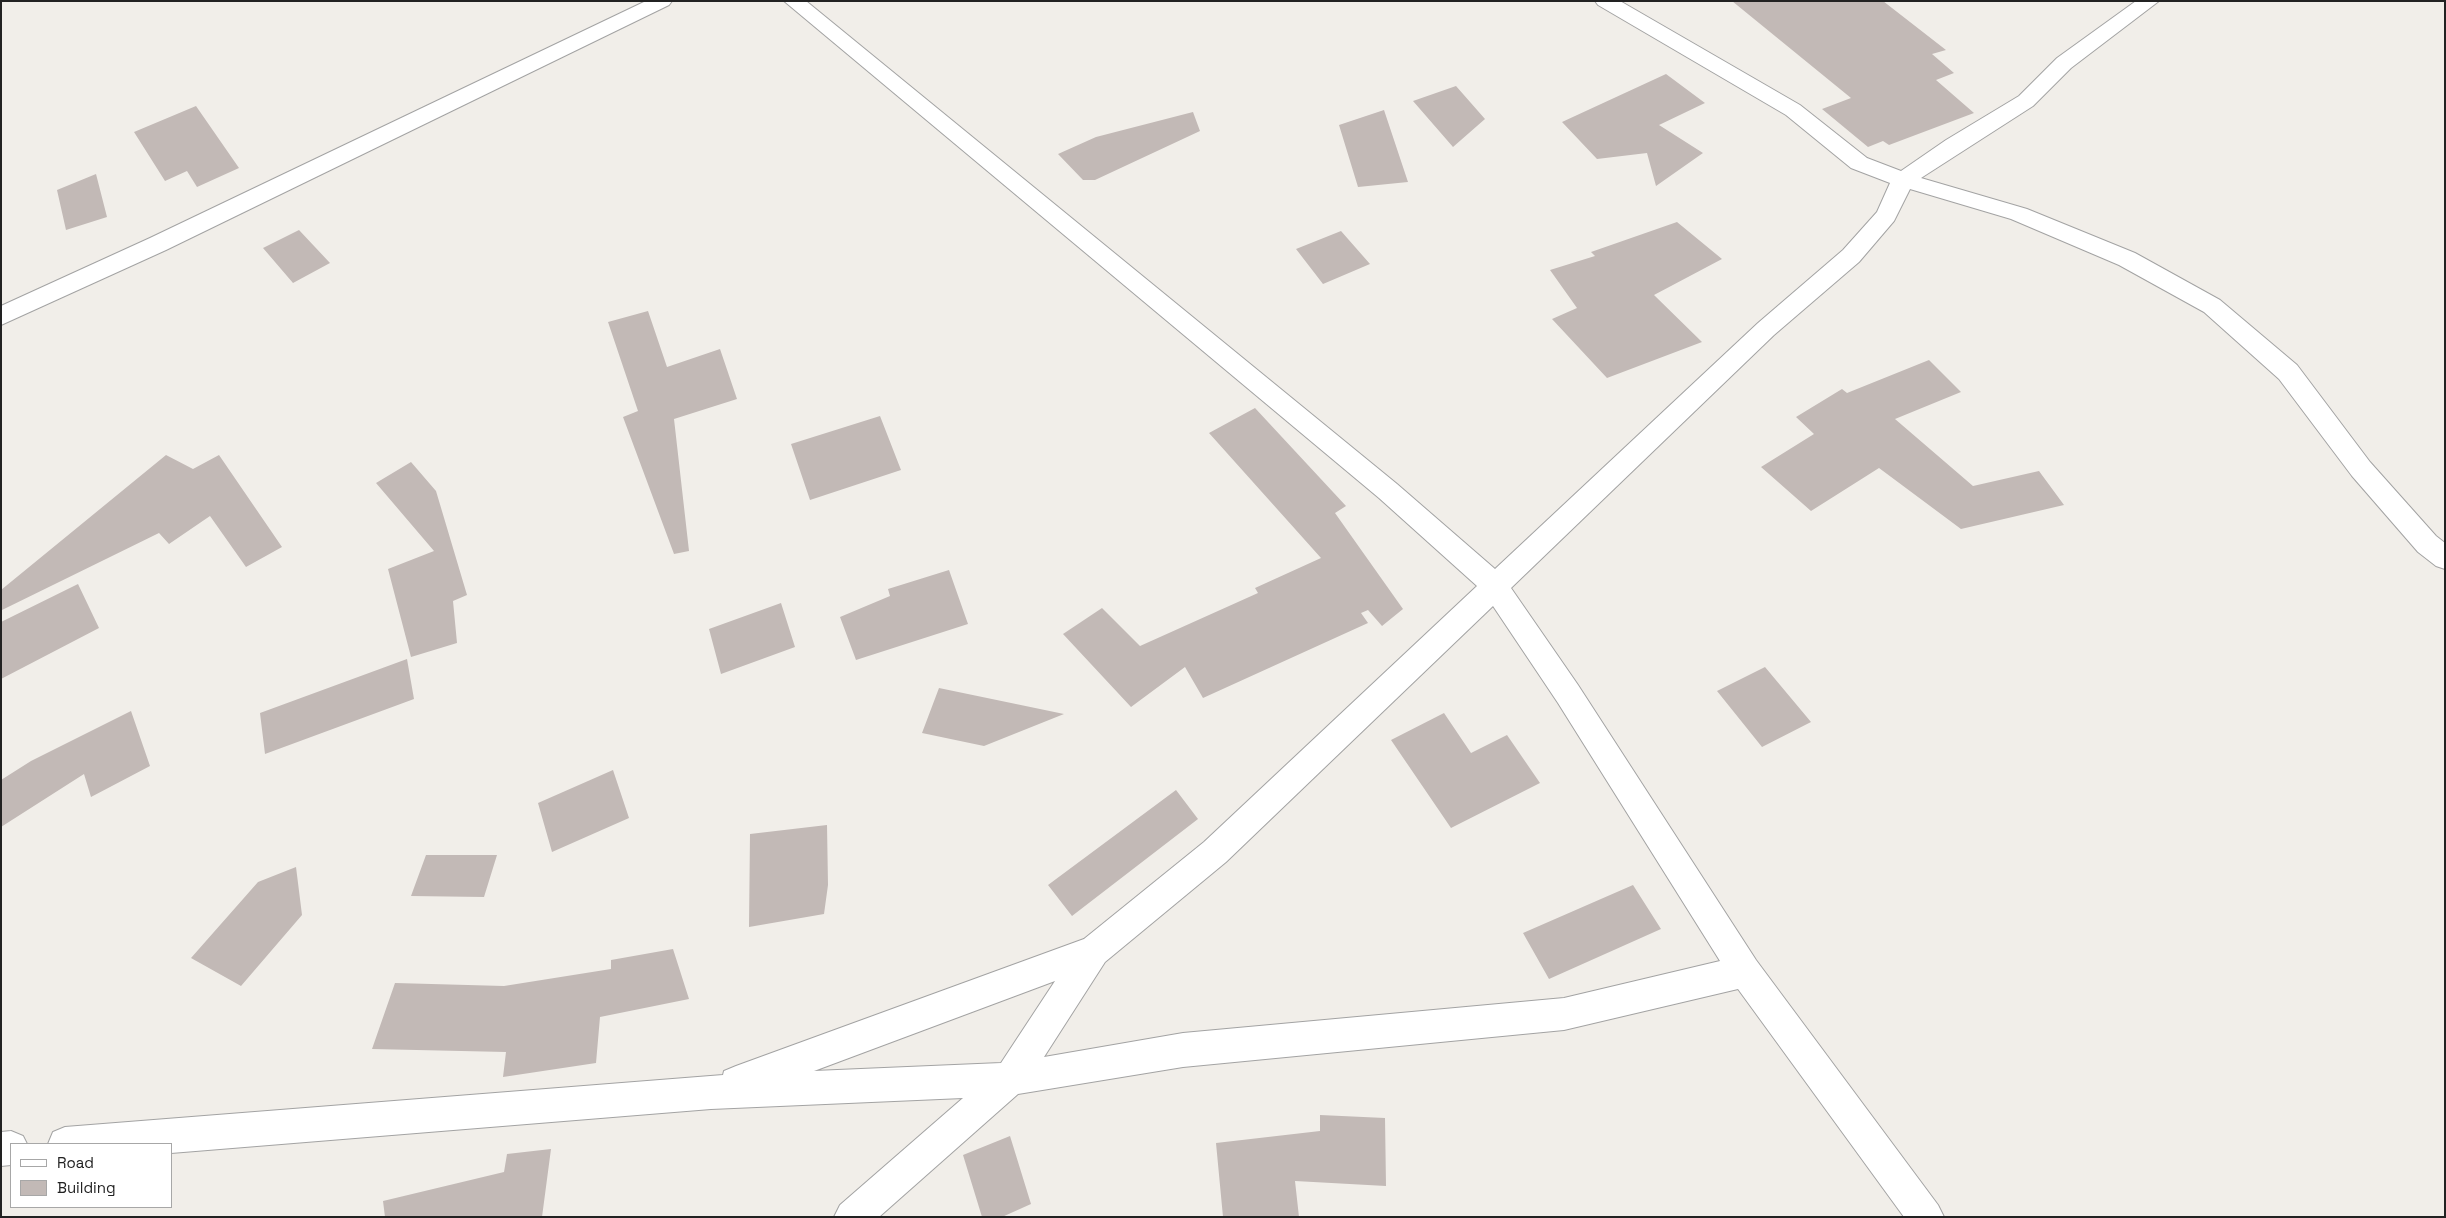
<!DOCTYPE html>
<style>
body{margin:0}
#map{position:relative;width:2446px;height:1218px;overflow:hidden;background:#f1eee9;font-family:"Space Grotesk",sans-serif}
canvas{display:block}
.frame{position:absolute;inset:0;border:2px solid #222;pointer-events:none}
.legend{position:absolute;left:10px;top:1143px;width:162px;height:65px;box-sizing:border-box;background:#fff;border:1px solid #a7a7a7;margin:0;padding:6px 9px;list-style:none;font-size:15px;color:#222}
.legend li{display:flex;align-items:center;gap:10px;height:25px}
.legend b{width:25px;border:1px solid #a7a7a7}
</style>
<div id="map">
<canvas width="2446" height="1218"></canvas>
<div class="frame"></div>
<ul class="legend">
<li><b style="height:6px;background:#fff"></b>Road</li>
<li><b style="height:14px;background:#c2b9b6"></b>Building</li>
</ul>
</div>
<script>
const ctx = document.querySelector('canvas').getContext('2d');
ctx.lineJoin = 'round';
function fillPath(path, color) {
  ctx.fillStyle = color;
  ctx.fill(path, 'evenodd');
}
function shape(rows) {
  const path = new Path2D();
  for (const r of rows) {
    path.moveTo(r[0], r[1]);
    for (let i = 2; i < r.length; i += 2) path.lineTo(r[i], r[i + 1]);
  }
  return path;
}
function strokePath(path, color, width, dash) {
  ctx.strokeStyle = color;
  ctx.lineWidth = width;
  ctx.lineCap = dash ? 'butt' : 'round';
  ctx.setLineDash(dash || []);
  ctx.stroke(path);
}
const building = shape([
 [1732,1,1883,1,1946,50,1932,54,1954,73,1936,80,1974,113,1889,145,1883,141,1868,147,1822,109,1851,98],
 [1666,74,1705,103,1659,125,1703,153,1656,186,1647,153,1597,159,1562,122],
 [1456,86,1485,119,1453,147,1413,101],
 [196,106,239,168,197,187,187,171,165,181,134,132],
 [1384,110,1408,182,1358,187,1339,125],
 [1193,112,1200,131,1095,180,1083,180,1058,154,1096,137],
 [96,174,107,217,66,230,57,190],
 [1677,222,1722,259,1654,295,1702,342,1607,378,1552,319,1577,308,1550,270,1595,256,1591,252],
 [299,230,330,263,293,283,263,248],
 [1341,231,1370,264,1323,284,1296,249],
 [648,311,667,367,720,349,737,399,674,419,689,551,674,554,623,417,638,411,608,322],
 [1929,360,1961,392,1895,419,1973,486,2039,471,2064,505,1961,529,1879,468,1811,511,1761,467,1814,434,1796,417,1842,389,1847,393],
 [1255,408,1346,506,1335,513,1403,609,1382,626,1368,610,1361,613,1368,623,1203,698,1185,667,1131,707,1063,634,1102,608,1140,646,1258,593,1255,588,1321,558,1209,433],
 [880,416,901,470,810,500,791,444],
 [166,455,193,469,219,455,282,547,246,567,210,516,169,544,159,533,2,610,1,590],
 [411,462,436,491,467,595,453,601,457,643,411,657,388,569,434,551,376,483],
 [949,570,968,624,856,660,840,617,890,596,888,589],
 [78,584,99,628,1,679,1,622],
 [781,603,795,647,721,674,709,629],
 [407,659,414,699,265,754,260,713],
 [1765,667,1811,722,1762,747,1717,691],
 [939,688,1064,714,984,746,922,733],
 [131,711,150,766,91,797,84,774,1,827,1,780,31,761],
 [1444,713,1471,753,1507,735,1540,783,1451,828,1391,740],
 [613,770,629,818,552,852,538,803],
 [1176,790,1198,819,1072,916,1048,885],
 [827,825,828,885,824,914,749,927,750,834],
 [426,855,497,855,484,897,411,896],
 [296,867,302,915,241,986,191,958,258,882],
 [1633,885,1661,929,1549,979,1523,933],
 [673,949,689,999,600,1017,596,1063,503,1077,506,1052,372,1049,395,983,504,986,611,969,611,960],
 [1320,1115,1385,1118,1386,1186,1295,1181,1299,1217,1223,1217,1216,1143,1320,1131],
 [1010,1136,1031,1204,1002,1217,982,1217,963,1155],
 [551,1149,542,1217,385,1217,383,1201,504,1172,507,1154]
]);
const minor = shape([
 [646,1,672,1,669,5,166,250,1,325,1,306,150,238,646,1],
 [784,1,806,1,1397,484,1495,569,1758,323,1843,250,1877,212,1890,183,1851,168,1786,115,1598,5,1595,1,1620,1,1800,105,1867,158,1901,171,1946,140,2019,96,2057,58,2136,1,2159,1,2071,68,2033,106,1921,178,2027,209,2135,253,2220,300,2297,365,2370,462,2436,536,2445,543,2445,569,2436,566,2418,552,2352,476,2279,379,2204,312,2119,265,2011,219,1910,189,1894,221,1859,262,1774,335,1511,588,1578,685,1756,960,1938,1205,1944,1217,1904,1217,1738,989,1564,1030,1183,1067,1018,1094,879,1217,834,1217,840,1205,963,1098,711,1109,171,1153,171,1144,48,1144,53,1132,65,1127,723,1075,724,1071,736,1066,1084,939,1204,842,1477,586,1379,498,784,1],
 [1493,606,1558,703,1720,961,1564,998,1183,1033,1044,1057,1105,962,1226,862,1493,606],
 [1055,981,1001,1063,814,1071,1055,981],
 [11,1131,23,1136,27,1144,11,1144,11,1165,1,1166,1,1132,11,1131]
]);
fillPath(building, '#c2b9b6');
strokePath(minor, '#a3a3a3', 2);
fillPath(minor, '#fff');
</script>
